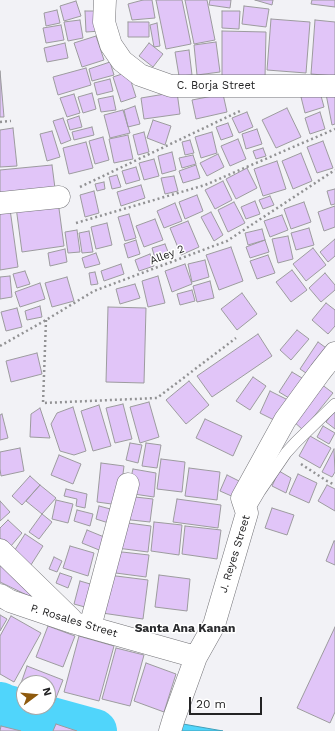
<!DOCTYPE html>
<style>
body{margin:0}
#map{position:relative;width:335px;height:731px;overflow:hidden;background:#f2f2f6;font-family:"Work Sans",sans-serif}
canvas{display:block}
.north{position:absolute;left:16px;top:675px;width:40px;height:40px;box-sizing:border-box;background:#fff;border:1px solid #a7a7a7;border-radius:50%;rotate:74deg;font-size:11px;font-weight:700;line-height:16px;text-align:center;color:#232324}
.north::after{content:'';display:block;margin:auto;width:14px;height:18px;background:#8f5a0e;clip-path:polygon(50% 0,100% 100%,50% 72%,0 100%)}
.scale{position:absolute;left:189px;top:697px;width:73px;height:18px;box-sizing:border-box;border:2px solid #232324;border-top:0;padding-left:5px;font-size:12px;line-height:14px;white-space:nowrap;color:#232324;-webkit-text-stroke:3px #fff;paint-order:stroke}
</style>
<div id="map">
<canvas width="335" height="731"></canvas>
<div class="north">N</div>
<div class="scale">20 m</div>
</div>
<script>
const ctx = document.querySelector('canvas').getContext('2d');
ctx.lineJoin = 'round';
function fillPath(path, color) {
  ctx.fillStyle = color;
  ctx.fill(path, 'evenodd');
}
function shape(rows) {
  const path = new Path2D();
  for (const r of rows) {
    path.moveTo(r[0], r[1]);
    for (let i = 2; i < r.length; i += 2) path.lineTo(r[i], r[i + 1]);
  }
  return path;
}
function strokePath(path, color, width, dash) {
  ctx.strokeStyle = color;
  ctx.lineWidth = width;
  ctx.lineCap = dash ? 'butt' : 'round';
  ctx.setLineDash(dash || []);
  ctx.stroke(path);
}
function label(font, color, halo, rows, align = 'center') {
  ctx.font = font + ' "Work Sans",sans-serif';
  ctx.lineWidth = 3;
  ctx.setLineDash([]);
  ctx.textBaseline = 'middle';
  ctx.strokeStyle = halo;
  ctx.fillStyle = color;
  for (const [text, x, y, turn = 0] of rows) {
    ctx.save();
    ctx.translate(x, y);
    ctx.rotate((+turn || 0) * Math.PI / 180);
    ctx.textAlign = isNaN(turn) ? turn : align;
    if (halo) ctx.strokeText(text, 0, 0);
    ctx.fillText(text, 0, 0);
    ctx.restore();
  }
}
const water = shape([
 [183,724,223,731,181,731,183,724]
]);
const river = shape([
 [0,704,4,706,95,731]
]);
const building = shape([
 [143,0,152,0,155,18,132,20,128,4,143,0],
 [156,0,182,0,191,44,166,49,156,0],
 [185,0,207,0,215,40,194,44,185,0],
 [210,0,231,0,230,8,209,5,210,0],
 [255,0,273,0,272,5,255,0],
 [312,0,335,0,335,7,311,4,312,0],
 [76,1,81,16,64,21,60,6,76,1],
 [244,6,269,9,266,27,242,24,244,6],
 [57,10,60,23,46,26,44,13,57,10],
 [85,11,100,11,101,31,86,32,85,11],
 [222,11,240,11,239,29,222,28,222,11],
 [271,19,310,22,306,73,267,70,271,19],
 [80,20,83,38,68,41,64,22,80,20],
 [315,20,335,22,335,76,311,74,315,20],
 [128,22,149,22,149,37,128,37,128,22],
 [157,23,160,46,154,47,150,25,157,23],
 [61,25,64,40,46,43,43,28,61,25],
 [222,31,266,32,265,78,222,78,222,31],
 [96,36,104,60,82,67,74,43,96,36],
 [216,42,220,72,197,75,194,45,216,42],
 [65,43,68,58,47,62,44,48,65,43],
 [149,43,163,54,153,67,139,56,149,43],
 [189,50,192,75,179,76,175,52,189,50],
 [110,62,114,75,92,81,89,69,110,62],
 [86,68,91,85,58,95,53,77,86,68],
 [0,71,4,117,0,117,0,71],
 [128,72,136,97,121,102,113,77,128,72],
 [110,79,113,91,97,95,94,83,110,79],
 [177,92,180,114,144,119,141,98,177,92],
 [320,92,324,107,305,113,301,97,320,92],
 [92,93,96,109,83,113,78,97,92,93],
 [335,93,335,124,332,125,326,94,335,93],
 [74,94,80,113,67,117,60,98,74,94],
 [223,94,227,112,196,119,192,100,223,94],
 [113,96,116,110,101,112,98,99,113,96],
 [135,106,140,124,128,127,124,110,135,106],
 [287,108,301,137,276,148,262,120,287,108],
 [123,110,130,133,110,138,104,115,123,110],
 [247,112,253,127,239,133,232,118,247,112],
 [320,112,325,129,310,134,305,118,320,112],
 [79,116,82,127,70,130,67,120,79,116],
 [63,118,71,140,61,144,53,121,63,118],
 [153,120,171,126,165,145,147,138,153,120],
 [228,123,233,136,221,140,216,127,228,123],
 [92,127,94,135,74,140,72,132,92,127],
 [13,128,17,166,0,167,0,130,13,128],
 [257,129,262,144,246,149,242,134,257,129],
 [52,131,60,157,47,161,40,134,52,131],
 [144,132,149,152,138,155,133,135,144,132],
 [212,132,217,153,201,158,195,137,212,132],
 [128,135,133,159,114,163,109,139,128,135],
 [103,137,109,160,95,164,89,141,103,137],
 [238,139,246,159,230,166,221,146,238,139],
 [190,140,194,153,185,155,182,142,190,140],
 [323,141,333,168,317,173,307,147,323,141],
 [86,142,93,168,69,174,63,148,86,142],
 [263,148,266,156,256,159,253,151,263,148],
 [172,152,176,170,162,174,158,156,172,152],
 [301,153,312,181,293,189,282,161,301,153],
 [218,154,224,167,207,176,200,163,218,154],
 [193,155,196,164,182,168,179,158,193,155],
 [154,159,159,176,144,180,139,163,154,159],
 [277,161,286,189,263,196,254,169,277,161],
 [52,165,56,196,0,202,0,170,52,165],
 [196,165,200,178,183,183,179,171,196,165],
 [136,167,140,180,126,184,122,171,136,167],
 [247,168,257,188,236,199,226,179,247,168],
 [117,175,121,187,112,189,109,177,117,175],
 [174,176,178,191,165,194,161,178,174,176],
 [223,181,232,200,215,209,205,190,223,181],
 [104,182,105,189,97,191,95,184,104,182],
 [141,185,145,198,121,206,117,192,141,185],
 [335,189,335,204,331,205,327,191,335,189],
 [94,191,99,213,85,217,80,195,94,191],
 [197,195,203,211,185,219,179,202,197,195],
 [270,196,274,205,263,209,259,200,270,196],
 [58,201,64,246,22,252,16,207,58,201],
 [255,201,260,214,246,219,241,207,255,201],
 [234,202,245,223,228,232,218,210,234,202],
 [304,202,311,222,291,229,284,209,304,202],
 [175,203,182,221,164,228,157,211,175,203],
 [335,206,335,227,324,231,318,212,335,206],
 [10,209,18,267,0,270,0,210,10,209],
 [211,212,223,235,214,241,201,217,211,212],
 [129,214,136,238,125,241,118,217,129,214],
 [282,215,288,230,270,237,264,221,282,215],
 [155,219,163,240,144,247,136,226,155,219],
 [188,221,199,247,181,255,170,228,188,221],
 [107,223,112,245,96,249,91,227,107,223],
 [309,228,314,245,296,250,291,233,309,228],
 [262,229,265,240,248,245,245,233,262,229],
 [77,230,80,252,68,253,65,232,77,230],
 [89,231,93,252,82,253,79,233,89,231],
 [288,236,293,259,278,263,272,239,288,236],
 [335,239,335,256,328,262,320,252,335,239],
 [136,240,140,254,128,258,124,244,136,240],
 [265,240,269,252,250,258,246,247,265,240],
 [165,244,170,257,156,262,152,248,165,244],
 [231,247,243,281,219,290,206,255,231,247],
 [313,248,326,265,306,281,293,264,313,248],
 [65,249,67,262,50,266,48,253,65,249],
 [96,253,100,264,85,268,82,258,96,253],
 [150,254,154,266,139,271,135,260,150,254],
 [268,255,275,273,257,279,250,261,268,255],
 [205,260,209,277,192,282,188,264,205,260],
 [121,264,124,274,104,281,101,271,121,264],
 [185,264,192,284,172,292,165,271,185,264],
 [292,270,307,290,291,302,276,282,292,270],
 [25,271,30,284,17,288,13,274,25,271],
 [95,272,98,284,91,285,89,273,95,272],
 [325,273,335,285,335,290,321,302,309,288,325,273],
 [10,276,12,297,0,299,0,277,10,276],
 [158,276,165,303,148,307,142,281,158,276],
 [67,277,74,301,52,307,45,283,67,277],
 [210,281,214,298,197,302,193,286,210,281],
 [40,283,45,299,20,307,15,292,40,283],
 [135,284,140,298,120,304,116,289,135,284],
 [192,290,195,301,180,305,177,294,192,290],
 [242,293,257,314,237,330,221,309,242,293],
 [326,303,335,310,335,326,328,334,312,320,326,303],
 [40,306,42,317,27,320,25,311,40,306],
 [108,307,146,308,144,383,106,382,108,307],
 [17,308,22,327,6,331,1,312,17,308],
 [297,330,309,339,291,360,280,350,297,330],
 [258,334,272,356,212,397,197,376,258,334],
 [318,342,329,350,312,377,300,369,318,342],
 [37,353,42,374,11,382,6,361,37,353],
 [292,372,307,381,294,401,279,392,292,372],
 [253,377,266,386,250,410,236,401,253,377],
 [189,381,209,405,186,424,166,400,189,381],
 [321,384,333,393,303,430,292,420,321,384],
 [270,391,290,401,280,423,260,413,270,391],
 [149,402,159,437,140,443,130,407,149,402],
 [123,404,132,439,115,443,106,408,123,404],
 [99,405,111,446,93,451,81,411,99,405],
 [73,407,86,451,74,455,60,451,51,424,57,413,73,407],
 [40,408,50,438,30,437,31,414,40,408],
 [335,410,335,429,326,422,335,410],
 [2,414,8,438,0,440,0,415,2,414],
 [205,419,242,436,233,456,196,438,205,419],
 [323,426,335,433,329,444,317,437,323,426],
 [310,436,331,448,320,468,299,456,310,436],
 [130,443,142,445,138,463,126,460,130,443],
 [146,443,161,445,157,468,142,466,146,443],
 [20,448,24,471,1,476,0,469,0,452,20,448],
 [334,449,335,472,332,477,322,472,334,449],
 [59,455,81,464,73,484,51,475,59,455],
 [161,459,185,462,182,492,157,489,161,459],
 [101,463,124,466,119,505,97,502,101,463],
 [189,468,220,472,217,500,185,496,189,468],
 [133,469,156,473,154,497,127,493,133,469],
 [279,471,291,478,286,493,272,486,279,471],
 [298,474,317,483,309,503,289,494,298,474],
 [227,475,243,483,236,498,220,491,227,475],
 [30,476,40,485,22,505,12,496,30,476],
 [40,485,56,498,42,514,26,501,40,485],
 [327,485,335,489,335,511,318,501,327,485],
 [66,489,87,494,85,508,76,506,77,499,64,496,66,489],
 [126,496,153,499,150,522,122,519,126,496],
 [177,499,221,505,218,528,173,522,177,499],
 [56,500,73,504,68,523,52,519,56,500],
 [0,501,10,512,0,521,0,501],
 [99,506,118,511,115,525,96,519,99,506],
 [272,508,294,515,287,535,265,528,272,508],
 [77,510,93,514,90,526,74,521,77,510],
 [42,514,52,522,39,539,29,532,42,514],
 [8,520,22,533,5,553,0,549,0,528,8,520],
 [120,522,151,526,148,552,117,548,120,522],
 [154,522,182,525,179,555,151,551,154,522],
 [185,526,221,530,217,559,182,554,185,526],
 [87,530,109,539,104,552,82,543,87,530],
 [25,534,43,546,29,568,11,556,25,534],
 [334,541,335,541,335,565,326,561,334,541],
 [70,546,94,553,88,576,63,568,70,546],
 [113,551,149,555,146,577,108,572,113,551],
 [0,554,38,593,33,598,0,582,0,554],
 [54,557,62,561,57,572,49,569,54,557],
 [60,573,72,577,68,588,56,583,60,573],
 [108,575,148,580,143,619,102,613,108,575],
 [159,575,190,579,187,611,155,607,159,575],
 [80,581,97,586,92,609,74,604,80,581],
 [0,615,7,619,0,631,0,615],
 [11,616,41,633,14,682,0,674,0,636,11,616],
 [48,626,75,636,63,667,36,657,48,626],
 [335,627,335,712,330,723,297,708,335,627],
 [79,636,114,646,99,701,64,692,79,636],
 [116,648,144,655,130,706,102,699,116,648],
 [146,663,176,674,164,712,134,701,146,663],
 [27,666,63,680,54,703,48,701,48,683,24,683,24,691,19,689,27,666],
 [56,724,77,731,53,731,56,724],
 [1,726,21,731,0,731,1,726]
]);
const path = shape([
 [0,122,11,121],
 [80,187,242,110],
 [76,223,205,185,335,129],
 [46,320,43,403,157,398,236,338],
 [0,346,46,320,94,291,227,241,335,170],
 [301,464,327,481,335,485]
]);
const lane = shape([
 [247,513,260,491,286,453,296,442,335,404]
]);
const street = shape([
 [105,0,104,22,111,45,122,61,140,75,171,86,335,86],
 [0,203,59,197],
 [0,550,71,619],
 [0,595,10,601,75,623,196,657],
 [90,627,128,484],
 [170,731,174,718,196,657,214,625,247,513,242,498,285,420,320,372,335,353]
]);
const streetNames = [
 ["C. Borja Street",216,86],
 ["Alley 2",167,255,-21],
 ["J. Reyes Street",235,554,-73],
 ["P. Rosales Street",74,621,17]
];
const neighbourhoodNames = [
 ["Santa Ana Kanan",185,628]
];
fillPath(water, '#50d5fb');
strokePath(water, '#42a0ba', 1);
strokePath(river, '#50d5fb', 44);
fillPath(building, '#e1c5f8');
strokePath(building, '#9c9b9e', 1);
strokePath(lane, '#747478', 12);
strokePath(street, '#747478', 23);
strokePath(path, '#929294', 2.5, [2, 3]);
strokePath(lane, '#fff', 11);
strokePath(street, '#fff', 22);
label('11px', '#232324', '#fff', streetNames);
label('bold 12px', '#2b2c2f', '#fff', neighbourhoodNames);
</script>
